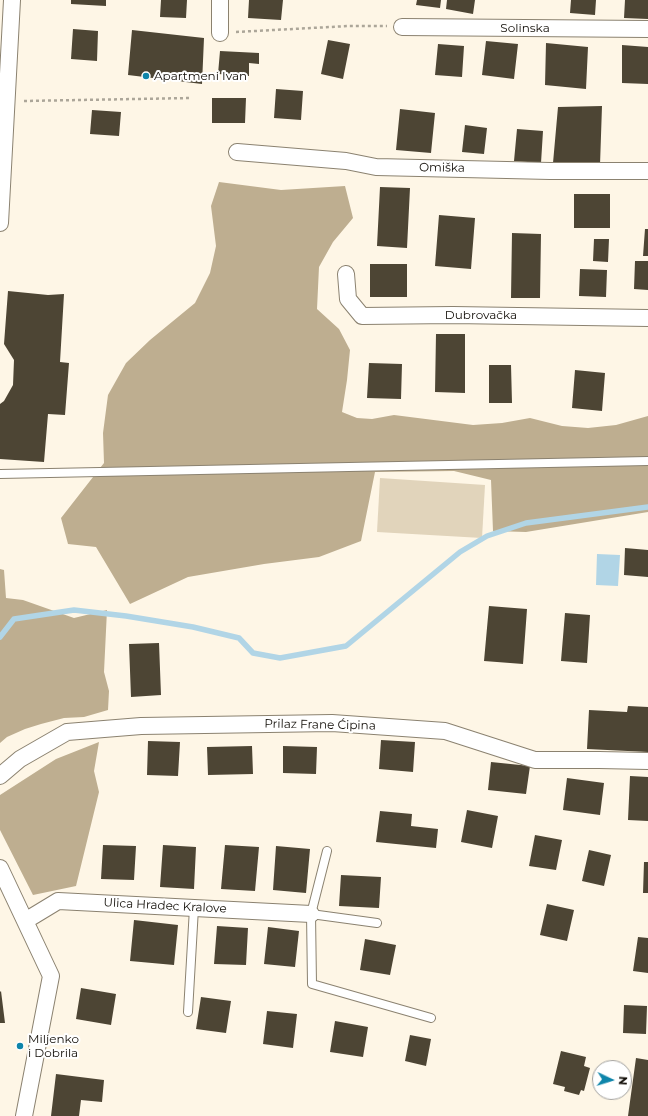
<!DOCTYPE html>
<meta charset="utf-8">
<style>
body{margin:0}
#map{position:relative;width:648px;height:1116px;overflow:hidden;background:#fef6e6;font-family:Montserrat,sans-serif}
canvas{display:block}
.north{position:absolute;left:592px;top:1060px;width:40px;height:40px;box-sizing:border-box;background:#fff;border:1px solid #a09f9c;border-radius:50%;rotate:94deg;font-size:11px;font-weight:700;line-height:16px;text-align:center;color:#120e08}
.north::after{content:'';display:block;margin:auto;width:14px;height:18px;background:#0e85aa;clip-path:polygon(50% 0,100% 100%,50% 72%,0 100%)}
</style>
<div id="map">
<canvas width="648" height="1116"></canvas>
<div class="north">N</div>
</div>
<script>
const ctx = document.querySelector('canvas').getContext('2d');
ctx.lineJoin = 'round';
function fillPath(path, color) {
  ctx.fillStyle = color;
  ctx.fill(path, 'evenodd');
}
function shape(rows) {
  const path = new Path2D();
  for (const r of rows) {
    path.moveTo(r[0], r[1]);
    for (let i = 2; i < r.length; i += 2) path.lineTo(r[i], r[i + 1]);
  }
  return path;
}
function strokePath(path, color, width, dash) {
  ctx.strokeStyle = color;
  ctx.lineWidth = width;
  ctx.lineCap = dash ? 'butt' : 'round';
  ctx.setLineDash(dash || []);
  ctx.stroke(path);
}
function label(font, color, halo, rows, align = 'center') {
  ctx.font = font + ' Montserrat,sans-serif';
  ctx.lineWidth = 4;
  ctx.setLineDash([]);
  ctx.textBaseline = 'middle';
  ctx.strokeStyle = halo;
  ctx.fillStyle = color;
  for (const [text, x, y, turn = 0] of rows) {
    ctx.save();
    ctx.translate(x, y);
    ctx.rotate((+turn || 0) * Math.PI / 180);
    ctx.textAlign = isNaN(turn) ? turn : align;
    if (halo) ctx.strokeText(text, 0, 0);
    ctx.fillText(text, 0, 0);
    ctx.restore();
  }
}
const green = shape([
 [380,478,485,485,482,538,377,532]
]);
const forest = shape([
 [219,182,281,190,345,186,353,218,333,242,319,267,317,309,339,329,350,350,347,380,342,412,357,418,372,419,394,415,473,425,502,423,530,418,562,426,588,428,616,425,648,416,648,512,526,532,493,531,491,480,454,471,375,472,361,541,319,557,264,564,188,577,130,604,96,547,68,544,61,518,104,463,103,433,108,395,126,363,150,340,195,303,210,273,216,246,211,206],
 [0,569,4,570,6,598,23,600,74,618,107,610,104,672,109,691,108,710,84,717,64,718,41,724,25,729,7,737,0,743],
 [99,742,94,771,99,792,76,886,33,895,0,830,0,795,56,759]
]);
const water = shape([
 [597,554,620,555,618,586,596,585]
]);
const stream = shape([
 [0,637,14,619,74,610,126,616,193,627,239,638,253,653,280,658,346,646,460,552,487,536,526,523,648,507]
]);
const building = shape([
 [71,0,106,0,106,6,71,4],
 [161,0,187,0,186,18,160,17],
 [249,0,283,0,281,20,248,18],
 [417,0,441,0,440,8,416,5],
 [447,0,475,0,473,14,446,9],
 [571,0,596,0,595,15,570,13],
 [625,0,648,0,648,19,624,18],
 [73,29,98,31,97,61,71,59],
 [132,30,204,38,202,84,128,75],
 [328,40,350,44,343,79,321,74],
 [486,41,518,44,514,79,482,75],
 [546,43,588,47,586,89,545,85],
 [438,44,464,46,462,77,435,75],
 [622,45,648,47,648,84,622,83],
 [220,51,259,53,259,64,249,63,249,76,218,74],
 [276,89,303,91,301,120,274,118],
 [212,98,246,98,245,123,212,123],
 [602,106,600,165,553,163,558,107],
 [400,109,435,113,431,153,396,150],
 [92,110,121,112,119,136,90,134],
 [465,125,487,128,484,154,462,152],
 [517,129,543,131,541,163,514,161],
 [380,187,410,188,407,248,377,246],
 [574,194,610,194,610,228,574,228],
 [439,215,475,218,471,269,435,266],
 [645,229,648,229,648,256,643,256],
 [512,233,541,234,540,298,511,298],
 [594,239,609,239,608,262,593,261],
 [635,261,648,261,648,290,634,289],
 [370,264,407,264,407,297,370,297],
 [580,269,607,270,606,297,579,296],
 [8,291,48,295,64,294,60,362,69,363,65,415,48,414,44,462,0,459,0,404,4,401,13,385,14,360,4,344],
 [436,334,465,334,465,393,435,392],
 [369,363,402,364,401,399,367,398],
 [489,365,511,365,512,403,489,403],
 [575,370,605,373,602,411,572,408],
 [625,548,648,550,648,577,624,575],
 [489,606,527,609,523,664,484,661],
 [565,613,590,615,587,663,561,661],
 [159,643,161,695,131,697,129,644],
 [628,706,648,707,648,752,587,749,589,710,627,712],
 [381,740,415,742,413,772,379,769],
 [148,741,180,742,178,776,147,775],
 [252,746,253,774,208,775,207,747],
 [283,746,317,747,316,774,283,773],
 [491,762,530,766,526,794,488,790],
 [630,776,648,777,648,821,628,820],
 [567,778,604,783,600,815,563,810],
 [467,810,498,816,492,848,461,842],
 [380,811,412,814,411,826,438,829,436,848,376,842],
 [535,835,562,840,556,870,529,866],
 [103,845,136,846,134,880,101,879],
 [163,845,196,847,194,889,160,887],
 [225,845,259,847,255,891,221,889],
 [276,846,310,849,306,893,273,890],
 [589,850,611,855,604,886,582,881],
 [644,862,648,862,648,893,643,893],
 [341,875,381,877,379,908,339,906],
 [547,904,574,910,567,941,540,935],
 [134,920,178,925,174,965,130,961],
 [217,926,248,928,246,965,214,964],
 [268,927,299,931,295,967,264,964],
 [638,937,648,938,648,973,633,971],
 [365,939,396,945,390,975,360,970],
 [81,988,116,994,111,1025,76,1019],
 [1,991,5,1023,0,1023,0,992],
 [201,997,231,1001,226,1033,196,1029],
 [624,1005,647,1006,646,1034,623,1033],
 [267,1011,297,1014,293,1048,263,1044],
 [335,1021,368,1027,363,1057,330,1052],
 [410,1035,431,1039,426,1066,405,1061],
 [561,1051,586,1057,584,1066,590,1068,584,1091,581,1090,579,1095,564,1091,565,1087,553,1084],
 [636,1058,648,1060,648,1116,628,1116],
 [56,1074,104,1080,102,1102,81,1100,79,1116,51,1116]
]);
const path = shape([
 [236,32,349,26,387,26],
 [24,101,191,98]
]);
const lane = shape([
 [0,474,648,461],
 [327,851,311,914,312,984,431,1018],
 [311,914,377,923],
 [188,1012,194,908]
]);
const street = shape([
 [402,27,648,29],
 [220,33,220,0],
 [237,152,346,161,376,167,550,171,648,171],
 [0,223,12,0],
 [346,274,348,299,362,316,453,315,648,318],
 [0,776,20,759,67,732,141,726,332,723,445,731,535,760,599,760,648,761],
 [0,868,51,976,24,1116],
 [25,921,58,901,311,914]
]);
const markers = [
 [146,76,4,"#0e85aa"],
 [20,1046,4,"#0e85aa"]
];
const streetNames = [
 ["Solinska",525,28],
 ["Omiška",442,168,1],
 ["Dubrovačka",481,315],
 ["Prilaz Frane Ćipina",320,725,1],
 ["Ulica Hradec Kralove",165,906,3]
];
const poiNames = [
 ["Apartmeni Ivan",154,76],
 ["Miljenko",28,1039],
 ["i Dobrila",28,1053]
];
fillPath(green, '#e1d4bb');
fillPath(forest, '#beae90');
fillPath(water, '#b1d5e6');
strokePath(stream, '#b1d5e6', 5.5);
fillPath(building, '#4d4534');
strokePath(lane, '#8b8270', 10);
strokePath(street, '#8b8270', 18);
strokePath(path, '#aca699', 2.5, [3, 3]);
strokePath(lane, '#fff', 8);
strokePath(street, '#fff', 16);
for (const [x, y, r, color] of markers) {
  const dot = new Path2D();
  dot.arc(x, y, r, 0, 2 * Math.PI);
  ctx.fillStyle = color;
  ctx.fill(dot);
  strokePath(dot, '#fff', 1.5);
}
label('12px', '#120e08', '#fff', streetNames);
label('12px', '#120e08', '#fff', poiNames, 'left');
</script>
